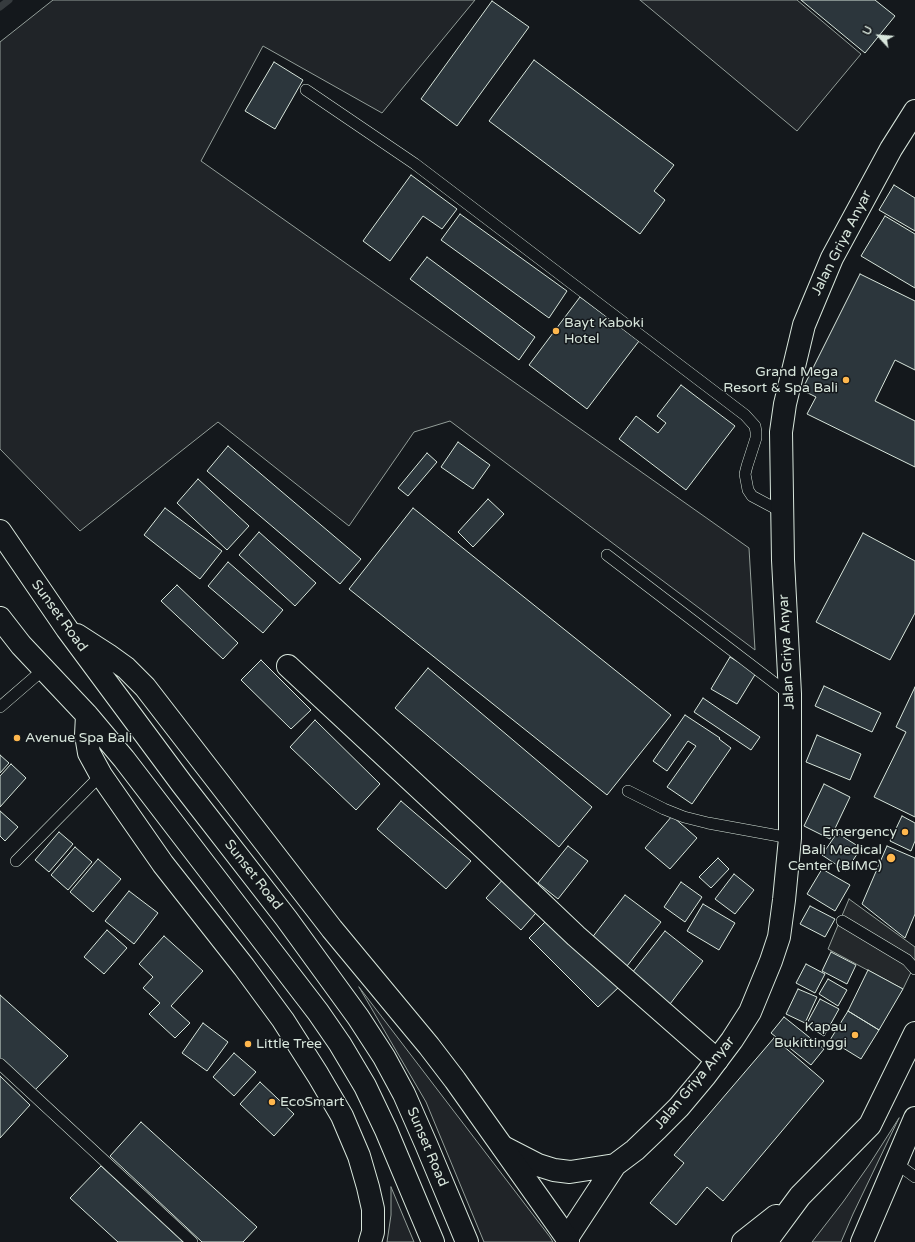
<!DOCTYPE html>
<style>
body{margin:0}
#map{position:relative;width:915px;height:1242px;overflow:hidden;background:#14181c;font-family:"Varela Round",sans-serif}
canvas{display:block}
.north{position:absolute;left:859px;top:16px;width:40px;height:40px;-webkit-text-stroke:3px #14181c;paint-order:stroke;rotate:296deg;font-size:11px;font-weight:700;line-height:16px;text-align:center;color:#d8e6dc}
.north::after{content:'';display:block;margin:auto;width:14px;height:18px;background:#d8e6dc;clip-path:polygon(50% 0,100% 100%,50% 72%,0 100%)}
</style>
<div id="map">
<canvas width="915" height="1242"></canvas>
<div class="north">U</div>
</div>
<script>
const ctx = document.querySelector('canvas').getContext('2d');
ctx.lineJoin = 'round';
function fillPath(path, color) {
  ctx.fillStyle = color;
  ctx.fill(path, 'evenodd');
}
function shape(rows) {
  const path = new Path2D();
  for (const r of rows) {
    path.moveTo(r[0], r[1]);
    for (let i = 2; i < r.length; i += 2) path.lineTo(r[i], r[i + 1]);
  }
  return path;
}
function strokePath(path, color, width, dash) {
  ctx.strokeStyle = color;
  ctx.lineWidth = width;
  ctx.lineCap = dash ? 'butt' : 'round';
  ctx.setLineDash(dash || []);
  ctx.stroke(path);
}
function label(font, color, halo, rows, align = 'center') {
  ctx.font = font + ' "Varela Round",sans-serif';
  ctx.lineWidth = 3;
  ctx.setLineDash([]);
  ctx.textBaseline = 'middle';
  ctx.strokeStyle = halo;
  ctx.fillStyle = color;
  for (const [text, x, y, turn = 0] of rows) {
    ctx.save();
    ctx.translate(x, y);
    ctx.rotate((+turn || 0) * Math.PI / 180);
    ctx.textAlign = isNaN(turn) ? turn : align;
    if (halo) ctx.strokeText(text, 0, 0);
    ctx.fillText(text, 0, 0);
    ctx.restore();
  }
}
const green = shape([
 [53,0,475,0,382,113,263,46,201,161,749,548,755,650,450,421,414,432,349,526,218,422,80,531,0,449,0,42,53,0],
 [640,0,797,0,861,54,797,131,640,0],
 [359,987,550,1237,553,1242,484,1242,426,1102,359,987],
 [899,1118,853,1214,841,1242,812,1242,843,1202,869,1165,899,1118],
 [391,1187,414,1242,387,1242,391,1215,391,1187]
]);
const parking = shape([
 [849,899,915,947,915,964,903,989,828,949,849,899]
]);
const stream = shape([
 [0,7,9,0]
]);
const building = shape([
 [801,0,875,0,895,16,865,53,801,0],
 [492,1,529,27,457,126,421,99,492,1],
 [534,60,674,165,654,191,665,200,640,234,489,121,534,60],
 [274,62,303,80,275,129,245,111,274,62],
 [411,175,457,209,442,229,423,216,390,261,363,241,411,175],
 [894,185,915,198,915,231,879,210,894,185],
 [460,214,567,291,549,318,441,240,460,214],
 [885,216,915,234,915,288,861,256,885,216],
 [427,257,535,337,519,360,410,279,427,257],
 [860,274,915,301,915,370,895,360,875,401,915,421,915,467,807,414,816,397,802,390,860,274],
 [580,297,639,341,587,409,529,365,580,297],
 [681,385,735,426,686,490,619,439,636,416,658,433,666,423,657,416,681,385],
 [458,442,490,465,473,489,441,467,458,442],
 [228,446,361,559,340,584,207,471,228,446],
 [427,453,437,462,408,496,398,488,427,453],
 [198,479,249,526,227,550,177,503,198,479],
 [488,499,504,514,473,547,458,532,488,499],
 [165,508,222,551,200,579,144,535,165,508],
 [413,508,671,715,607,795,349,589,413,508],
 [259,532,316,583,295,606,239,555,259,532],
 [863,533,915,561,915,613,890,660,816,622,863,533],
 [228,562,283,610,263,633,208,586,228,562],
 [177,585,238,643,223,659,161,601,177,585],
 [730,657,756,673,737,704,711,689,730,657],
 [261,660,311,710,291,729,241,680,261,660],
 [428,668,592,807,559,847,395,708,428,668],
 [824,686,881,713,872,732,815,706,824,686],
 [915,687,915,817,874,797,906,732,896,727,915,687],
 [703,698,760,737,751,750,694,712,703,698],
 [685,715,720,738,719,739,731,748,692,804,667,787,696,746,688,741,667,771,653,761,685,715],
 [315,720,380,784,356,810,290,747,315,720],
 [817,735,861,754,850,780,806,762,817,735],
 [0,755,9,763,0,773,0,755],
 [11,764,26,778,0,807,0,776,11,764],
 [824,784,850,797,830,839,804,826,824,784],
 [401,801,471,861,446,889,377,829,401,801],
 [0,811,18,827,5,841,0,836,0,811],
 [672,816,697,838,670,869,645,848,672,816],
 [902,816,915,823,915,841,911,851,890,841,902,816],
 [59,832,73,844,49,872,35,860,59,832],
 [837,833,861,848,846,871,822,855,837,833],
 [568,846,588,861,558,899,538,883,568,846],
 [887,846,915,858,915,914,905,938,862,904,887,846],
 [75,847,92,862,68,890,51,875,75,847],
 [718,858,729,869,711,888,699,877,718,858],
 [98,859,121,879,93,912,70,892,98,859],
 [822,869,850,885,835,911,807,894,822,869],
 [734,874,754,890,735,914,715,899,734,874],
 [507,875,542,906,521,930,486,898,507,875],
 [681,882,702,897,685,922,664,907,681,882],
 [129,891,158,913,134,944,105,921,129,891],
 [625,895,661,922,627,966,591,939,625,895],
 [703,904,735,923,719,950,687,931,703,904],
 [810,906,835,919,825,937,800,924,810,906],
 [551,916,621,985,598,1007,529,938,551,916],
 [107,930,127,948,104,974,84,957,107,930],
 [665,931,703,961,670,1004,632,973,665,931],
 [164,936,203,971,171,1006,190,1023,175,1038,149,1014,160,1003,143,988,153,977,139,964,164,936],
 [831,952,856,965,847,984,822,971,831,952],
 [806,964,825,974,815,993,796,983,806,964],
 [868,970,903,989,879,1030,848,1011,868,970],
 [828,979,847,990,838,1006,819,994,828,979],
 [798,989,817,997,805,1023,786,1014,798,989],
 [0,995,68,1056,34,1091,0,1060,0,995],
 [820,999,839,1009,824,1036,806,1025,820,999],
 [848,1011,879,1030,861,1059,830,1040,848,1011],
 [784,1017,824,1049,811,1065,771,1033,784,1017],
 [203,1023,228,1042,207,1071,182,1053,203,1023],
 [774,1038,824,1081,723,1201,707,1187,676,1225,650,1203,684,1163,674,1155,774,1038],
 [234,1053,256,1072,234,1096,213,1077,234,1053],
 [0,1076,30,1105,0,1138,0,1076],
 [260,1082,294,1114,274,1136,240,1104,260,1082],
 [141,1122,257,1227,243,1242,202,1242,110,1156,141,1122],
 [101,1166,183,1242,118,1242,70,1198,101,1166]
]);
const service = shape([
 [306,90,415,164,745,415,755,426,756,432,756,438,747,466,745,474,748,490,752,496,782,512],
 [607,555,789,694],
 [0,707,44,669],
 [628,791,664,809,684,817,708,823,790,838],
 [16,861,101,775],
 [842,921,907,960,915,969],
 [0,1064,192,1242],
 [896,1163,915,1177]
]);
const minor = shape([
 [288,666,473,838,576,936,717,1060]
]);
const tertiary = shape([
 [503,1147,538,1165,554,1170,570,1172,615,1165],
 [567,1238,615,1165,635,1150,658,1128,679,1107,705,1076,732,1040,750,1012,771,961,779,937,784,900,790,838,790,694,783,560,781,432,785,404,804,325,832,258,891,149,915,111]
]);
const trunk = shape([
 [0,531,67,629,182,784,286,918,358,1017,384,1057,404,1094,426,1144,467,1242],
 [0,618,21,645,87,715,124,759,318,1012,340,1044,365,1086,386,1130,433,1242],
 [77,635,108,655,126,668,145,687,332,929,429,1046,455,1080,567,1238,568,1242],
 [87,715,86,735,89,753,101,775,163,864,244,967,283,1020,318,1075,342,1116,359,1156,368,1187,373,1209,373,1232,370,1242],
 [743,1242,776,1216],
 [766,1242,800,1196,870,1125,915,1033],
 [862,1242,915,1118]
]);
const markers = [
 [556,331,4,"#ffb74d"],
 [846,380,4,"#ffb74d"],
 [17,738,4,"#ffb74d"],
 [905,832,4,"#ffb74d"],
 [891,858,5,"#ffb74d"],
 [855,1035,4,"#ffb74d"],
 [248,1044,4,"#ffb74d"],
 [272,1102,4,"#ffb74d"]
];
const streetNames = [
 ["Jalan Griya Anyar",842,243,-63],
 ["Sunset Road",59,616,54],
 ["Jalan Griya Anyar",787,652,-93],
 ["Sunset Road",253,875,52],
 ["Jalan Griya Anyar",695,1083,-50],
 ["Sunset Road",427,1147,67]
];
const poiNames = [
 ["Bayt Kaboki",564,323],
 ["Hotel",564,339],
 ["Grand Mega",838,372,"right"],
 ["Resort & Spa Bali",838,388,"right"],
 ["Avenue Spa Bali",25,738],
 ["Emergency",897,832,"right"],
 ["Bali Medical",882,850,"right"],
 ["Center (BIMC)",882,866,"right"],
 ["Kapau",847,1027,"right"],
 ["Bukittinggi",847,1043,"right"],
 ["Little Tree",256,1044],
 ["EcoSmart",280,1102]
];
fillPath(green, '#202428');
strokePath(green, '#939e99', 1);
fillPath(parking, '#24282b');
strokePath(parking, '#939e99', 1);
strokePath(stream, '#363b3e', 7);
fillPath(building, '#2c363c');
strokePath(building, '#d8e6dc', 1);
strokePath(service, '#d8e6dc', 12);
strokePath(minor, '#d8e6dc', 24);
strokePath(tertiary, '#d8e6dc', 24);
strokePath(trunk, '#d8e6dc', 24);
strokePath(service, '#14181c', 11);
strokePath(minor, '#14181c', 22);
strokePath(tertiary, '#14181c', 22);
strokePath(trunk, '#14181c', 22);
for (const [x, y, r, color] of markers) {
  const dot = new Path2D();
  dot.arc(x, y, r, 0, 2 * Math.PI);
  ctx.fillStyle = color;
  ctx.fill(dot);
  strokePath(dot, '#14181c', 1.5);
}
label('14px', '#d8e6dc', '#14181c', streetNames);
label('14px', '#d8e6dc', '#14181c', poiNames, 'left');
</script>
